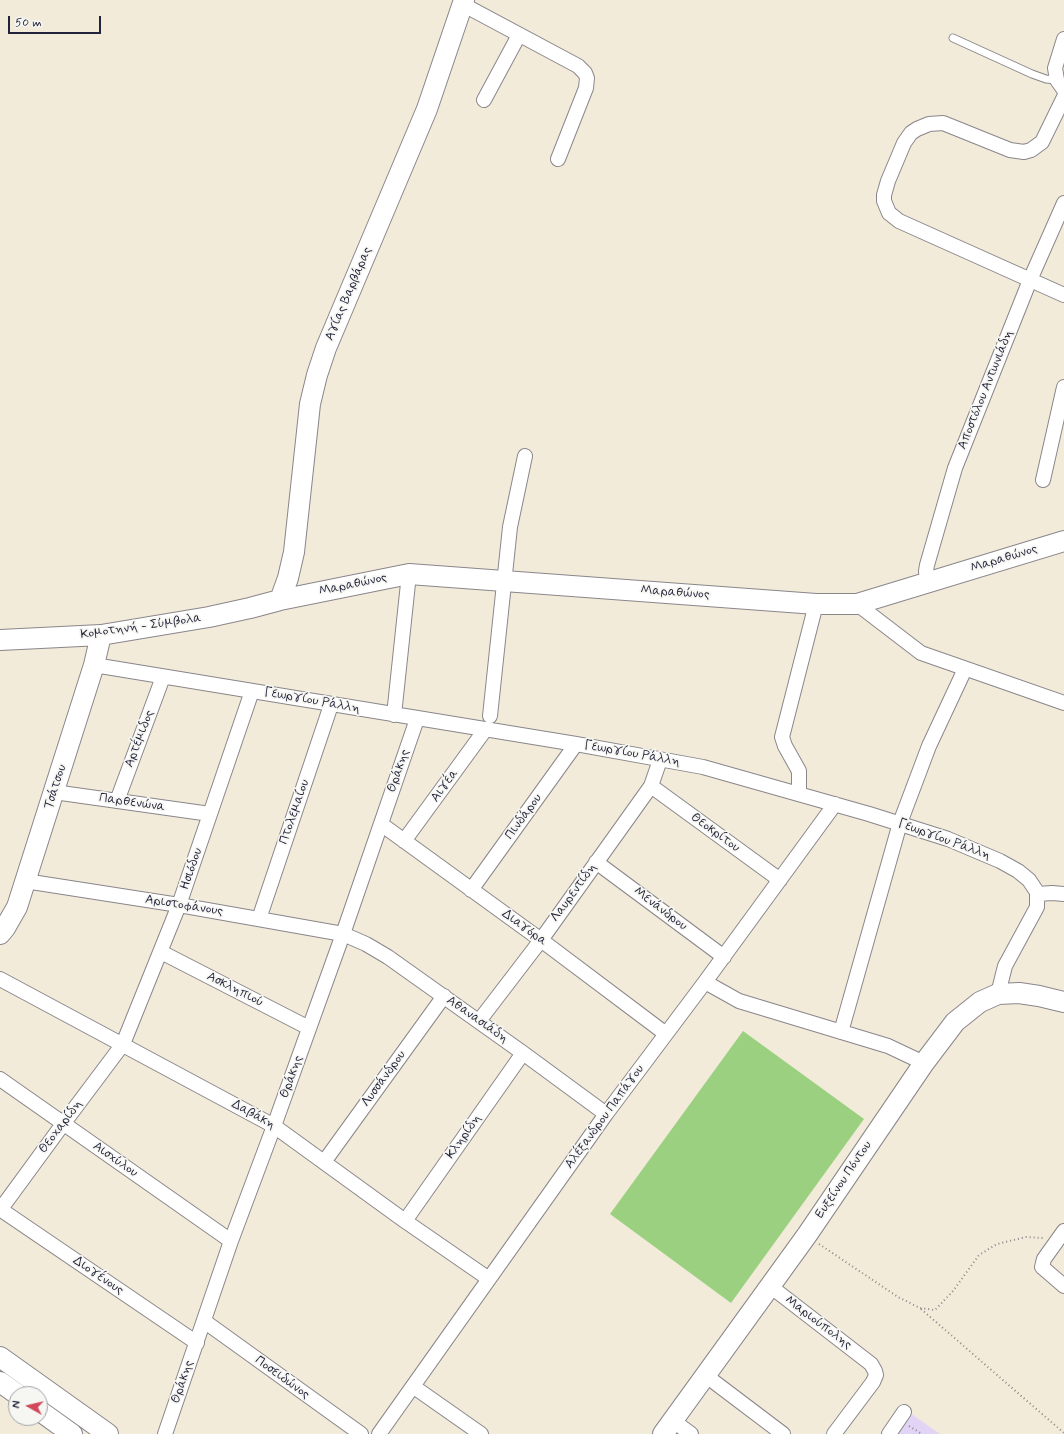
<!DOCTYPE html>
<meta charset="utf-8">
<style>
body{margin:0}
#map{position:relative;width:1064px;height:1434px;overflow:hidden;background:#f3ebda;font-family:Mynerve,sans-serif}
canvas{display:block}
.north{position:absolute;left:8px;top:1386px;width:40px;height:40px;box-sizing:border-box;background:#f6f6f2;border:1px solid #a1a1a9;border-radius:50%;rotate:278deg;font-size:11px;font-weight:700;line-height:16px;text-align:center;color:#22223b}
.north::after{content:'';display:block;margin:auto;width:14px;height:18px;background:#d1495b;clip-path:polygon(50% 0,100% 100%,50% 72%,0 100%)}
.scale{position:absolute;left:8px;top:16px;width:93px;height:18px;box-sizing:border-box;border:2px solid #22223b;border-top:0;padding-left:5px;font-size:12px;line-height:14px;white-space:nowrap;color:#22223b;-webkit-text-stroke:3px #f6f6f2;paint-order:stroke}
</style>
<div id="map">
<canvas width="1064" height="1434"></canvas>
<div class="north">N</div>
<div class="scale">50 m</div>
</div>
<script>
const ctx = document.querySelector('canvas').getContext('2d');
ctx.lineJoin = 'round';
function fillPath(path, color) {
  ctx.fillStyle = color;
  ctx.fill(path, 'evenodd');
}
function shape(rows) {
  const path = new Path2D();
  for (const r of rows) {
    path.moveTo(r[0], r[1]);
    for (let i = 2; i < r.length; i += 2) path.lineTo(r[i], r[i + 1]);
  }
  return path;
}
function strokePath(path, color, width, dash) {
  ctx.strokeStyle = color;
  ctx.lineWidth = width;
  ctx.lineCap = dash ? 'butt' : 'round';
  ctx.setLineDash(dash || []);
  ctx.stroke(path);
}
function label(font, color, halo, rows, align = 'center') {
  ctx.font = font + ' Mynerve,sans-serif';
  ctx.lineWidth = 3.5;
  ctx.setLineDash([]);
  ctx.textBaseline = 'middle';
  ctx.strokeStyle = halo;
  ctx.fillStyle = color;
  for (const [text, x, y, turn = 0] of rows) {
    ctx.save();
    ctx.translate(x, y);
    ctx.rotate((+turn || 0) * Math.PI / 180);
    ctx.textAlign = isNaN(turn) ? turn : align;
    if (halo) ctx.strokeText(text, 0, 0);
    ctx.fillText(text, 0, 0);
    ctx.restore();
  }
}
const built = shape([
 [910,1413,940,1434,896,1434]
]);
const green = shape([
 [743,1031,864,1119,731,1303,610,1214]
]);
const path = shape([
 [819,1244,898,1297,920,1308,935,1310,953,1291,979,1255,997,1244,1026,1237,1043,1238],
 [921,1309,1064,1433],
 [909,1426,922,1434]
]);
const lane = shape([
 [953,38,1032,74,1046,79,1057,80]
]);
const street = shape([
 [462,4,578,66,585,73,587,78,586,88,558,159],
 [1064,39,1055,68,1057,80,1064,90],
 [1064,97,1042,142,1031,150,1024,152,1010,150,943,123,929,124,917,129,911,133,904,143,888,181,884,195,884,201,889,213,899,221,1064,295],
 [484,100,519,35],
 [1043,480,1064,387],
 [927,582,926,571,927,565,955,468,1030,280,1064,203],
 [857,604,921,653,1064,703],
 [94,665,576,744,703,767,869,814,948,839,1000,861,1018,871,1029,880,1037,892,1037,907,1005,966,998,994],
 [394,715,409,574],
 [490,716,510,527,525,456],
 [651,786,780,880],
 [54,792,210,814],
 [799,794,799,771,785,746,782,737,816,604],
 [117,801,163,677],
 [381,824,541,940,666,1034],
 [404,841,485,730],
 [596,862,724,957],
 [25,881,179,905,343,934,366,944,388,957,523,1053,606,1114],
 [471,890,576,744],
 [1038,894,1052,893,1064,894],
 [259,919,331,705],
 [161,952,309,1028],
 [0,979,274,1126,405,1221,489,1279],
 [705,982,739,1001,888,1046,924,1063],
 [479,1021,541,940,651,786,660,760],
 [841,1032,900,823,929,746,965,669],
 [0,1079,231,1241],
 [324,1162,444,996],
 [0,1209,197,1343],
 [0,1210,63,1124,123,1044,179,905,252,691],
 [405,1221,523,1053],
 [1064,1231,1044,1259,1042,1267,1064,1286],
 [770,1286,871,1364,875,1371,876,1375,873,1382,834,1434],
 [204,1321,361,1434],
 [705,1375,783,1434],
 [414,1387,481,1434],
 [672,1420,691,1434],
 [165,1434,231,1241,274,1126,343,934,417,719],
 [379,1434,606,1114,705,982,835,804],
 [889,1434,904,1412]
]);
const secondary = shape([
 [280,600,288,578,294,552,310,404,317,375,326,348,427,109,464,0],
 [0,640,101,635,209,617,250,608,280,600,409,574,816,604,857,604,1064,541],
 [0,934,5,928,17,907,94,665,101,635],
 [0,1357,108,1434],
 [0,1382,17,1394],
 [40,1411,72,1434],
 [663,1434,807,1235,924,1063,955,1022,980,1002,998,994,1019,993,1039,996,1064,1002]
]);
const streetNames = [
 ["Αγίας Βαρβάρας",349,294,-67],
 ["Αποστόλου Αντωνιάδη",986,390,-68],
 ["Μαραθώνος",1004,559,-17],
 ["Μαραθώνος",353,585,-12],
 ["Μαραθώνος",675,593,4],
 ["Κομοτηνή - Σύμβολα",141,627,-8],
 ["Γεωργίου Ράλλη",312,701,10],
 ["Αρτέμιδος",140,739,-69],
 ["Γεωργίου Ράλλη",632,754,10],
 ["Θράκης",399,771,-71],
 ["Αιγέα",445,786,-54],
 ["Τσάτσου",56,787,-72],
 ["Παρθενώνα",132,803,8],
 ["Πτολεμαίου",295,812,-71],
 ["Πινδάρου",524,817,-54],
 ["Θεοκρίτου",715,833,36],
 ["Γεωργίου Ράλλη",944,840,20],
 ["Ησιόδου",192,869,-71],
 ["Λαυρεντίδη",574,893,-54],
 ["Αριστοφάνους",184,906,9],
 ["Μενάνδρου",660,909,37],
 ["Διαγόρα",524,928,36],
 ["Ασκληπιού",235,990,27],
 ["Αθανασιάδη",477,1020,35],
 ["Θράκης",292,1077,-70],
 ["Λυσσάνδρου",384,1079,-54],
 ["Δαβάκη",253,1115,29],
 ["Αλέξανδρου Παπάγου",605,1117,-54],
 ["Θεοχαρίδη",61,1127,-53],
 ["Κληρίδη",464,1137,-55],
 ["Αισχύλου",115,1160,35],
 ["Ευξείνου Πόντου",844,1180,-56],
 ["Διογένους",98,1276,34],
 ["Μαριούπολης",818,1323,37],
 ["Ποσειδώνος",282,1378,36],
 ["Θράκης",183,1382,-71]
];
fillPath(built, '#e1d4f4');
fillPath(green, '#9bd081');
strokePath(lane, '#8a868a', 9);
strokePath(street, '#8a868a', 16);
strokePath(secondary, '#8a868a', 22);
strokePath(path, '#8a868a', 2, [1, 3]);
strokePath(lane, '#fff', 7);
strokePath(street, '#fff', 14);
strokePath(secondary, '#fff', 20);
label('13px', '#22223b', '#f6f6f2', streetNames);
</script>
